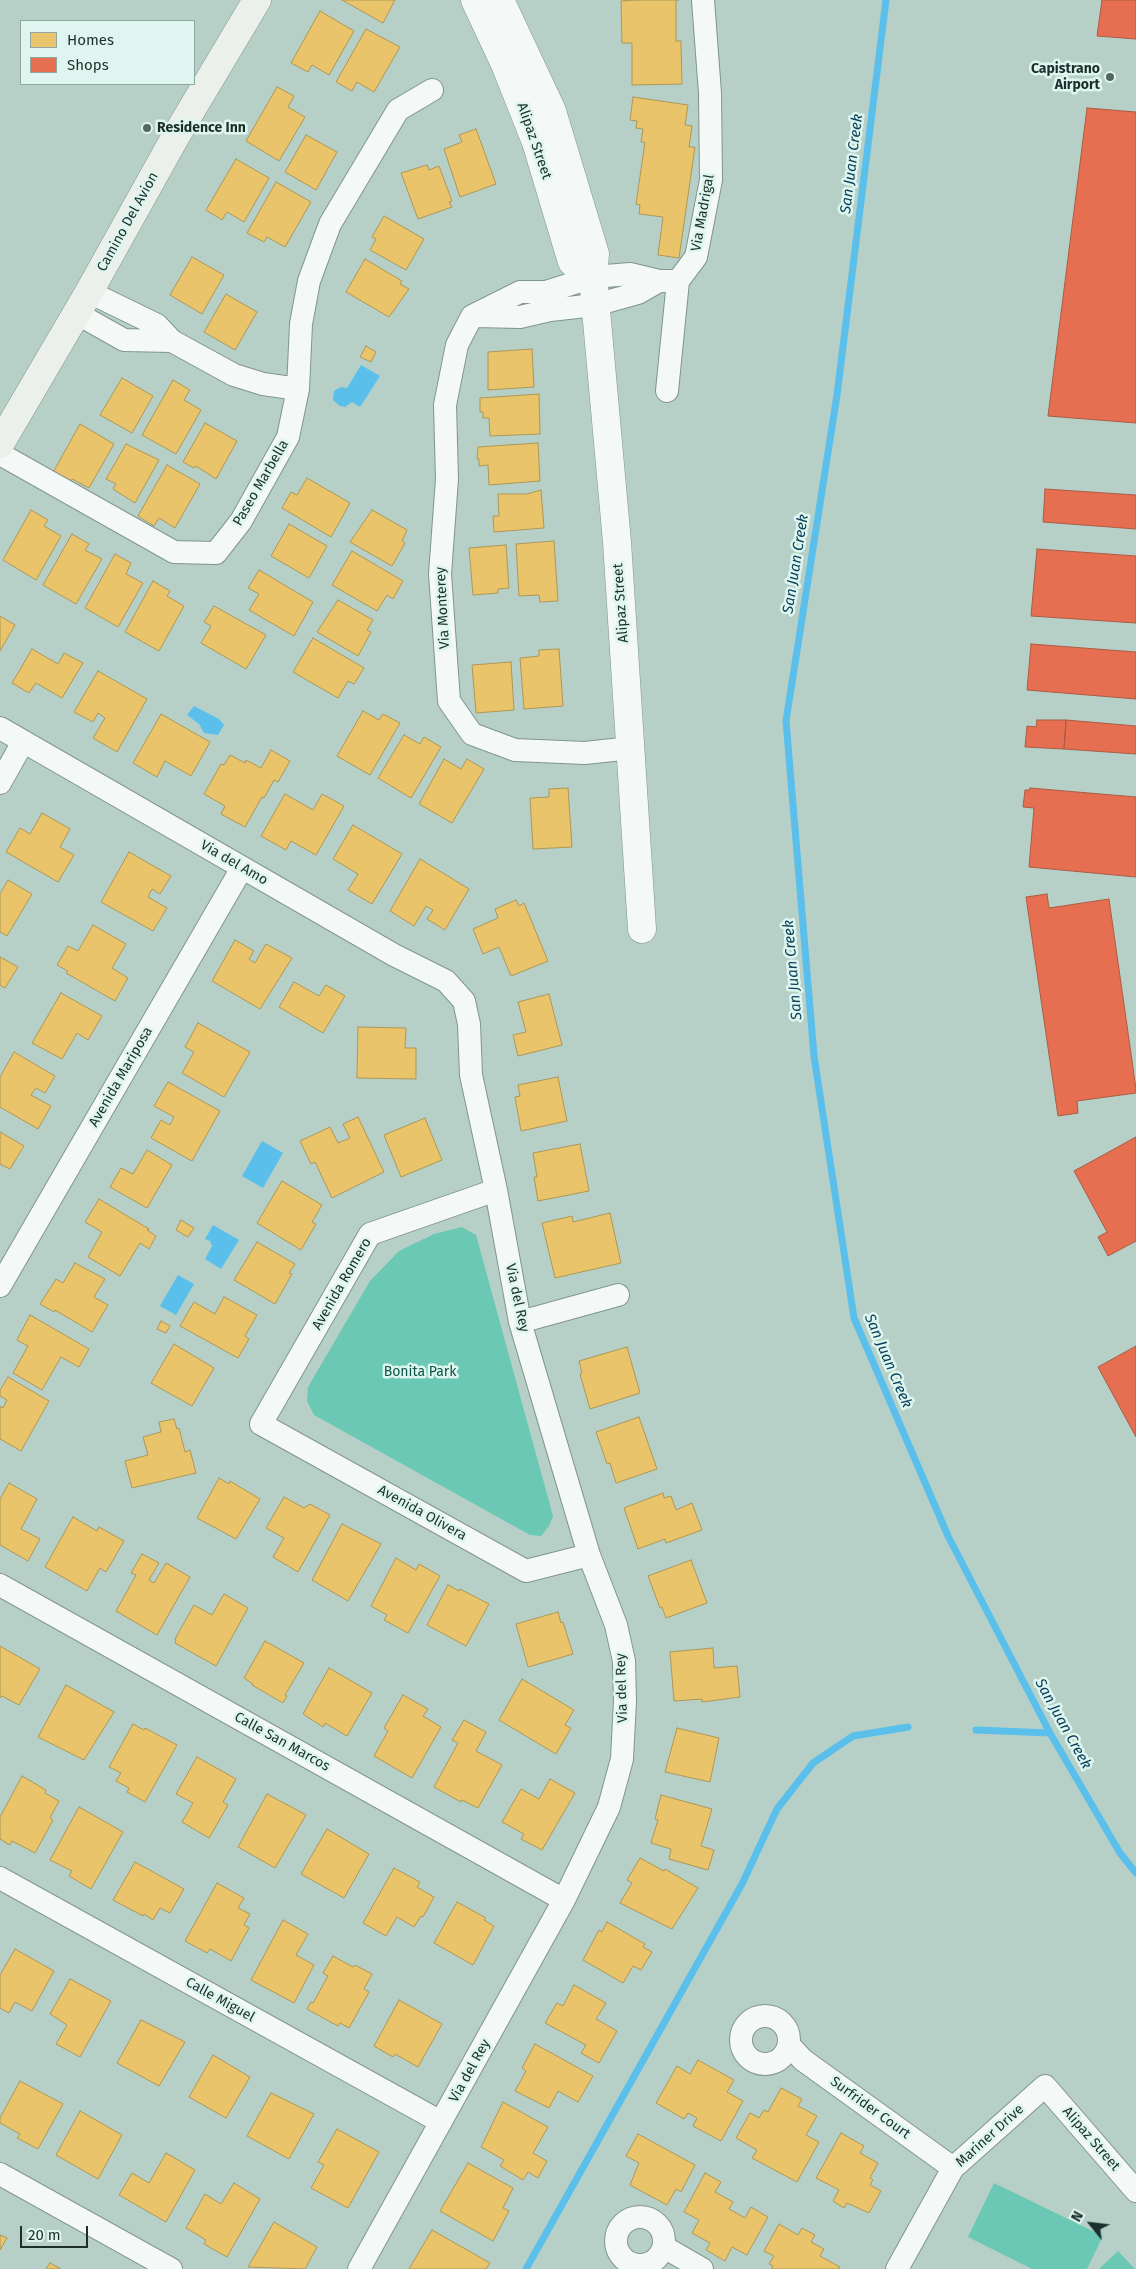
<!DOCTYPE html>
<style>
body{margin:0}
#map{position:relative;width:1136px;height:2269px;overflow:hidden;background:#b6d0c8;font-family:"Fira Sans",sans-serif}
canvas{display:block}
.legend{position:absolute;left:20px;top:20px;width:175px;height:65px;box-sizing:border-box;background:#def6ef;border:1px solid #90a6a0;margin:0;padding:6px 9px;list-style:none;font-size:15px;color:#1c2f2a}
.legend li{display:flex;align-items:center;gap:10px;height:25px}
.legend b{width:25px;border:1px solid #90a6a0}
.north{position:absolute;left:1066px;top:2199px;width:50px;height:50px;-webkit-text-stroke:4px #def6ef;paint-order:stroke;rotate:299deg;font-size:14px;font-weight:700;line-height:20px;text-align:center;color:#1c2f2a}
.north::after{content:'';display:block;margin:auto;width:18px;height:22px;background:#1c2f2a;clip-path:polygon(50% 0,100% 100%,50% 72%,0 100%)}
.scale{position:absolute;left:20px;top:2226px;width:68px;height:22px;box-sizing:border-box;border:2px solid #1c2f2a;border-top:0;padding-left:6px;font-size:15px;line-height:18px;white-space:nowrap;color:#1c2f2a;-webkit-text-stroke:4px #def6ef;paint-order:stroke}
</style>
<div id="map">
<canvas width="1136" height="2269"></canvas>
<ul class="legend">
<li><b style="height:14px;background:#e9c46a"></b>Homes</li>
<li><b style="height:14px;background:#e76f51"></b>Shops</li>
</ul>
<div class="north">N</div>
<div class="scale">20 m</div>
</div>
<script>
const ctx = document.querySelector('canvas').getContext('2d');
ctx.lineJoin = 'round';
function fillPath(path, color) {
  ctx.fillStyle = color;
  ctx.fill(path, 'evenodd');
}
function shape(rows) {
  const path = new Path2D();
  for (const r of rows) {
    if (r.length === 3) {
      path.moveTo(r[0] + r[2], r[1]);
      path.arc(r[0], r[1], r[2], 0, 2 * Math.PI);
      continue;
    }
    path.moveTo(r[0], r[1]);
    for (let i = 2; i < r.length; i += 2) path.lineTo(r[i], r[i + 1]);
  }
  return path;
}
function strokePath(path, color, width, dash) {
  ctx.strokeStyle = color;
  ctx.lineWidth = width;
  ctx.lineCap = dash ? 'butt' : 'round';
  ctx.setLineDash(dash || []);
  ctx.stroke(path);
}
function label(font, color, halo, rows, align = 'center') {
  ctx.font = font + ' "Fira Sans",sans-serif';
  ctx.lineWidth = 5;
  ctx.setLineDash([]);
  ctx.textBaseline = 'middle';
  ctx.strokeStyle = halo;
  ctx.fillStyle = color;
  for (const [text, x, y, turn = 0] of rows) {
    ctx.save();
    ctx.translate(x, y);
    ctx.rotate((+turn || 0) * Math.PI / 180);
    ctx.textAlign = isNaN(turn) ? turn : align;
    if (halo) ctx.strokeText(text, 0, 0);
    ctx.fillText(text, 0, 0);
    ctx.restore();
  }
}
const green = shape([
 [462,1227,476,1235,553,1516,549,1526,541,1536,530,1535,314,1415,307,1401,308,1387,370,1281,399,1251,434,1234],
 [994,2183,1103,2236,1087,2269,1032,2269,968,2237],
 [1118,2251,1135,2269,1099,2269]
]);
const water = shape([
 [361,365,380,376,360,407,352,402,345,407,340,406,333,400,334,391,341,387,347,388],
 [194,706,219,719,224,725,218,735,204,733,199,724,187,715],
 [262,1141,283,1153,263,1188,242,1176],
 [213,1225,239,1240,221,1269,205,1259,212,1246,210,1241,205,1239],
 [178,1275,194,1284,176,1315,160,1306]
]);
const homes = shape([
 [342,0,395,0,383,23,342,0],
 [634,0,679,0,676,0,676,41,681,41,682,84,632,85,632,43,622,43,621,1,634,0],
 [320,11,354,31,329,75,312,65,308,72,291,63,320,11],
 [366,29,400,47,374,92,357,82,352,91,336,82,366,29],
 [277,87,294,96,288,107,305,117,279,161,246,141,277,87],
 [633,97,688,105,685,125,692,126,689,147,695,147,679,258,658,255,663,217,639,214,640,205,636,204,645,142,641,142,643,129,636,128,637,121,630,120,633,97],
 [476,129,496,184,460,197,444,149,462,142,459,135,476,129],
 [306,135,337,152,316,190,285,172,306,135],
 [236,159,269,178,244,222,227,212,222,220,206,210,236,159],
 [427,165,429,170,439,166,452,201,449,202,452,207,418,219,401,173,427,165],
 [276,182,311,202,285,247,267,237,264,242,247,233,276,182],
 [384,216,424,239,406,270,370,250,376,239,372,237,384,216],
 [192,257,224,275,202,314,170,295,192,257],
 [365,259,402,281,400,284,409,289,389,317,346,292,365,259],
 [226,294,257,312,235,350,204,332,226,294],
 [366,346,376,352,371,362,360,357,366,346],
 [532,349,534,387,488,390,488,352,532,349],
 [122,378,153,396,132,433,100,415,122,378],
 [173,380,190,390,184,400,201,410,176,454,142,435,173,380],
 [539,394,540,434,490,436,489,418,483,418,483,412,480,412,480,398,539,394],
 [205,423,237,441,216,479,196,466,194,468,183,462,205,423],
 [80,424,114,444,89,488,72,479,68,485,51,476,80,424],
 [538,443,540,481,489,485,488,465,479,466,479,459,477,459,478,447,538,443],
 [126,444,159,460,135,503,113,489,116,484,106,479,126,444],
 [167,465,200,484,175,528,159,518,154,526,138,516,167,465],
 [307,478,350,503,331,537,282,508,291,492,297,495,307,478],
 [541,490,544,528,494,532,493,516,499,516,498,494,527,494,541,490],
 [31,510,48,520,44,526,61,536,36,580,3,560,31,510],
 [372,510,407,530,402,541,405,543,392,566,350,542,372,510],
 [289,524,327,546,309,578,271,556,289,524],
 [72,534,89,544,85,550,102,559,76,604,43,585,72,534],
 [554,541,558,601,540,602,539,595,519,596,516,544,554,541],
 [506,545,509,588,498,589,498,593,473,595,469,548,506,545],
 [352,551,403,581,393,599,387,595,377,611,332,585,352,551],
 [115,554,131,563,126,574,143,583,118,627,85,608,115,554],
 [259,570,313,602,294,636,249,610,259,594,248,588,259,570],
 [153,581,170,591,167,596,184,606,159,651,125,632,153,581],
 [338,600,373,620,367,630,371,632,358,656,317,632,338,600],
 [214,606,266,635,246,669,201,643,211,626,204,622,214,606],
 [0,616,15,625,0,651,0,616],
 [313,638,364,668,354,684,348,681,338,698,293,672,313,638],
 [32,649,58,664,64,653,83,663,62,698,36,683,29,693,12,683,32,649],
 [559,649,563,706,524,709,520,658,539,656,539,650,559,649],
 [511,662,514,710,476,713,472,665,511,662],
 [98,671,147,699,117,752,93,738,105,718,98,713,93,722,74,712,98,671],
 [363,711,379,720,383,714,400,723,370,775,337,756,363,711],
 [161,714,210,742,191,776,165,761,157,777,133,763,161,714],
 [404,735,420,744,424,737,441,747,411,798,378,778,404,735],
 [271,750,290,761,278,782,274,780,264,798,262,797,245,827,221,814,225,806,204,794,221,764,224,765,230,755,245,763,246,760,261,768,271,750],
 [444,759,461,769,467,759,484,769,452,823,419,804,444,759],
 [568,788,572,847,533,849,530,798,549,797,549,789,568,788],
 [285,794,313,810,322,794,344,806,316,855,291,841,286,850,261,836,285,794],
 [42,813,70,829,60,847,74,855,58,882,6,852,20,828,30,834,42,813],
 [353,825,402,854,372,904,348,890,358,874,333,859,353,825],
 [129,852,171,876,160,894,152,889,148,897,167,908,153,931,101,902,129,852],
 [420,859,469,889,445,930,427,919,433,910,426,906,414,926,390,911,420,859],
 [8,880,32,894,7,936,0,932,0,894,8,880],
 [516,900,519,906,524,903,548,961,511,976,499,947,483,954,473,929,498,918,495,909,516,900],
 [93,925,126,944,112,968,128,978,115,1001,66,973,68,971,57,965,68,946,78,951,93,925],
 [235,940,254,951,249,959,255,963,266,944,292,958,260,1009,212,981,235,940],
 [0,957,18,967,5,988,0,985,0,957],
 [294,982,319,996,326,985,345,996,323,1033,279,1007,294,982],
 [61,993,102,1016,88,1040,77,1033,62,1059,32,1043,61,993],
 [549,994,562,1045,518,1056,513,1035,526,1032,518,1002,549,994],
 [198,1023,250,1052,224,1097,182,1073,194,1052,185,1047,198,1023],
 [358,1027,406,1028,405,1048,416,1048,416,1079,357,1078,358,1027],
 [14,1052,55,1076,45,1093,36,1088,31,1095,51,1106,38,1129,0,1107,0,1077,14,1052],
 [558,1077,567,1121,521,1131,515,1097,520,1096,518,1085,558,1077],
 [168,1082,220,1111,192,1161,151,1138,161,1120,170,1125,174,1117,154,1106,168,1082],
 [358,1117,384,1172,332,1198,315,1162,311,1164,300,1141,330,1127,338,1143,350,1138,343,1124,358,1117],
 [425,1118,442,1160,401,1177,384,1135,425,1118],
 [0,1132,24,1146,10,1169,0,1164,0,1132],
 [580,1144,589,1191,538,1201,534,1177,537,1177,533,1153,580,1144],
 [147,1150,172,1165,147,1208,110,1187,121,1168,133,1174,147,1150],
 [282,1181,322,1205,312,1222,316,1224,301,1250,257,1223,282,1181],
 [99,1199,149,1229,147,1230,156,1236,149,1249,140,1243,120,1276,88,1257,102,1232,85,1222,99,1199],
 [610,1213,621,1263,555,1278,542,1223,572,1216,573,1222,610,1213],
 [181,1220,194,1228,188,1237,176,1230,181,1220],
 [257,1242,295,1264,289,1273,292,1274,275,1304,234,1280,257,1242],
 [75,1263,105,1279,94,1297,108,1305,92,1332,55,1310,54,1312,40,1304,56,1279,63,1283,75,1263],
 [224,1297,257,1315,245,1336,249,1339,238,1358,180,1326,194,1302,215,1314,224,1297],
 [30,1315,89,1349,79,1367,61,1357,42,1390,13,1373,28,1346,17,1340,30,1315],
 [161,1321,170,1326,166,1333,157,1329,161,1321],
 [174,1344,214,1368,192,1406,151,1383,174,1344],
 [627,1347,640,1393,590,1409,580,1374,582,1373,579,1361,627,1347],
 [8,1377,49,1401,21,1451,0,1439,0,1406,3,1408,7,1400,0,1396,0,1390,8,1377],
 [639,1417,657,1469,616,1483,610,1463,607,1464,596,1432,639,1417],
 [174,1419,177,1429,179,1428,185,1452,190,1450,196,1473,132,1488,125,1461,148,1455,143,1437,161,1432,159,1422,174,1419],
 [219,1478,229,1484,230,1481,260,1499,236,1539,197,1518,219,1478],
 [9,1483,37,1499,21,1529,40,1539,28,1561,0,1545,0,1499,9,1483],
 [663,1493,664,1498,671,1496,676,1510,692,1503,702,1530,666,1543,665,1539,638,1549,624,1508,663,1493],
 [284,1497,304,1508,310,1504,330,1515,298,1572,273,1557,284,1538,266,1528,284,1497],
 [73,1517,97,1531,99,1527,124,1541,106,1572,100,1568,87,1591,45,1567,73,1517],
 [342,1524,381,1544,348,1601,312,1580,342,1524],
 [142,1554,159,1563,149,1580,154,1583,166,1563,190,1577,157,1635,116,1611,136,1575,131,1573,142,1554],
 [396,1558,416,1570,419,1564,440,1576,408,1633,384,1620,387,1615,371,1606,396,1558],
 [691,1560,707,1603,666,1618,662,1607,660,1608,648,1576,691,1560],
 [448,1585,459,1591,460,1589,489,1604,466,1646,427,1625,448,1585],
 [224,1594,248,1608,216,1666,175,1643,176,1640,175,1639,194,1605,212,1615,224,1594],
 [558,1612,561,1623,563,1622,573,1654,528,1667,516,1624,558,1612],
 [265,1641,304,1663,285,1695,287,1696,283,1703,252,1685,253,1684,244,1678,265,1641],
 [0,1646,40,1669,19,1705,2,1696,0,1698,0,1646],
 [713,1648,714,1668,737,1666,740,1697,702,1702,702,1699,674,1701,670,1652,713,1648],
 [329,1668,372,1693,347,1736,325,1723,323,1727,303,1714,329,1668],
 [522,1679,574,1710,565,1725,571,1728,556,1754,499,1720,522,1679],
 [66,1685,114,1712,84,1760,38,1737,66,1685],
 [403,1695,428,1709,423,1716,441,1727,412,1778,374,1756,388,1731,384,1728,403,1695],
 [464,1720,486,1732,476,1751,502,1765,478,1808,462,1800,461,1802,434,1787,458,1743,452,1740,464,1720],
 [133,1724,144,1730,145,1728,177,1745,145,1802,127,1792,129,1788,116,1781,121,1773,109,1767,133,1724],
 [677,1728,719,1738,710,1782,665,1772,677,1728],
 [197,1757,236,1779,223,1802,228,1805,209,1838,182,1822,193,1803,176,1794,197,1757],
 [22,1776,46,1790,45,1793,59,1801,50,1818,53,1820,35,1853,12,1841,10,1845,0,1839,0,1817,22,1776],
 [550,1779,575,1793,542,1850,521,1839,524,1834,502,1822,521,1789,539,1799,550,1779],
 [267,1794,306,1815,275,1868,238,1847,267,1794],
 [661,1795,712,1809,701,1846,714,1850,708,1870,669,1859,671,1849,651,1843,658,1820,655,1819,661,1795],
 [79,1807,123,1832,91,1889,69,1876,72,1871,50,1860,79,1807],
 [327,1829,369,1854,344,1898,301,1874,327,1829],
 [640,1858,664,1871,665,1869,698,1888,672,1929,620,1903,632,1883,627,1880,640,1858],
 [135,1862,184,1889,170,1913,160,1908,153,1920,144,1914,143,1916,113,1900,135,1862],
 [394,1868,420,1882,417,1887,434,1897,423,1917,421,1916,414,1927,397,1917,386,1936,363,1923,394,1868],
 [217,1883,244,1898,238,1908,250,1914,244,1925,249,1928,231,1961,210,1949,207,1953,185,1941,217,1883],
 [457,1902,486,1918,484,1920,494,1926,473,1965,434,1943,457,1902],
 [283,1920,308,1934,296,1955,314,1965,294,2003,251,1980,283,1920],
 [607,1922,645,1944,643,1947,652,1952,641,1970,633,1966,623,1983,583,1960,599,1930,602,1932,607,1922],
 [15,1949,54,1971,32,2011,15,2002,9,2013,0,2008,0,1975,15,1949],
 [333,1956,353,1967,355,1965,372,1974,364,1989,369,1992,349,2028,340,2023,338,2026,307,2009,311,2002,313,2003,328,1976,323,1973,333,1956],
 [70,1979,111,2001,80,2057,56,2044,67,2025,50,2014,70,1979],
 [574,1985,606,2003,596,2019,617,2031,599,2063,581,2053,586,2045,545,2023,557,2003,563,2006,574,1985],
 [399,2000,442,2024,418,2067,395,2054,393,2057,374,2046,399,2000],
 [141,2020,185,2042,159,2086,117,2063,141,2020],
 [535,2044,593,2076,578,2102,558,2091,549,2108,515,2091,526,2071,522,2068,535,2044],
 [213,2055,250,2077,226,2118,189,2097,213,2055],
 [698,2060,734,2080,727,2092,743,2101,721,2141,693,2126,697,2118,688,2113,684,2119,656,2103,677,2066,690,2074,698,2060],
 [20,2081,63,2104,38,2149,17,2138,20,2134,0,2123,0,2118,20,2081],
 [781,2088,802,2099,798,2106,817,2116,806,2135,819,2142,797,2182,752,2158,757,2150,736,2138,750,2113,759,2118,764,2110,768,2112,781,2088],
 [271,2093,314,2114,289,2159,247,2136,271,2093],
 [503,2102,548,2127,533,2153,547,2161,538,2178,528,2172,523,2180,500,2166,504,2160,481,2147,503,2102],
 [80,2111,122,2135,98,2179,56,2155,80,2111],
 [337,2129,379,2152,348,2208,311,2188,324,2165,318,2162,337,2129],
 [841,2133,864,2146,860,2153,878,2163,870,2178,873,2180,870,2185,881,2191,869,2213,847,2203,844,2208,833,2201,839,2190,816,2178,841,2133],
 [638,2134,695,2165,681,2192,676,2189,667,2205,630,2185,639,2163,626,2156,638,2134],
 [166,2153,195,2170,166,2222,119,2195,132,2173,149,2183,166,2153],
 [468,2163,513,2188,503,2208,509,2211,493,2241,440,2211,468,2163],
 [705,2173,721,2182,715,2192,733,2202,729,2209,745,2218,751,2207,768,2217,747,2255,732,2247,725,2261,706,2250,710,2243,692,2233,699,2220,684,2212,705,2173],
 [234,2183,260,2199,227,2257,204,2244,206,2240,186,2228,205,2194,221,2204,234,2183],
 [274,2222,317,2247,305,2269,248,2267,274,2222],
 [779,2224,798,2235,802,2228,815,2235,811,2242,824,2249,820,2256,840,2267,839,2269,771,2269,773,2266,769,2264,774,2256,764,2251,779,2224],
 [432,2230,490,2263,486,2269,409,2269,432,2230],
 [0,2235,7,2238,0,2250,0,2235],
 [50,2263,61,2269,46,2269,50,2263]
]);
const shops = shape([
 [1102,0,1136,0,1136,39,1097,36,1102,0],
 [1087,108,1136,112,1136,423,1048,416,1087,108],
 [1045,489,1136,495,1136,529,1043,522,1045,489],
 [1037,549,1136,556,1136,623,1031,616,1037,549],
 [1031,644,1136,652,1136,699,1027,690,1031,644],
 [1037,720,1066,720,1064,749,1025,747,1027,726,1036,727,1037,720],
 [1066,720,1136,726,1136,754,1064,749,1066,720],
 [1030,788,1136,797,1136,877,1029,867,1034,808,1023,807,1025,790,1030,790,1030,788],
 [1047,894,1049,908,1109,899,1136,1089,1136,1093,1077,1101,1078,1113,1058,1116,1026,897,1047,894],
 [1136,1137,1136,1241,1108,1256,1098,1237,1107,1232,1074,1171,1136,1137],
 [1136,1346,1136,1437,1098,1367,1136,1346]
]);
const stream = shape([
 [886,0,837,395,786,721,814,1056,854,1318,948,1536,1050,1733,1120,1853,1136,1873],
 [976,1730,1050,1733],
 [526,2269,742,1884,777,1809,813,1763,853,1736,908,1727]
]);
const minor = shape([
 [89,292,157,325,172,341,234,375,263,384,298,389],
 [76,313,124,340,172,341],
 [475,316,520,317,550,310,595,305,638,293,659,281],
 [667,391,678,281,696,257,711,180,710,93,703,0],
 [0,454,174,552,216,553,241,521,288,437,298,389,301,324,309,281,330,224,398,110,432,90],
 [0,728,394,955,446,981,464,1001,469,1024,471,1075,496,1190,520,1322,589,1555,616,1625,624,1661,625,1701,622,1759,609,1807,564,1900,359,2269],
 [631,748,585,753,515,750,472,734,449,701,440,574,447,479,445,405,457,345,472,316,520,292,546,292,593,277,630,274,659,281,678,281],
 [0,783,23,742],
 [496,1190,370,1234,261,1424,526,1571,589,1555],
 [0,1286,242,868],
 [520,1322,618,1295],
 [0,1585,564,1900],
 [0,1878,441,2122],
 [765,2040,24],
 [789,2045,803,2060,953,2168],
 [0,2174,171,2269],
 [640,2241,24],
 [664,2247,702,2269],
 [897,2269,953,2168,1045,2086,1136,2191]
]);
const tertiary = shape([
 [475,0,505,64,536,142,572,262,593,277],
 [500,0,552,111,595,254,593,277,617,542,642,929]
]);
const secondary = shape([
 [0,444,89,292,177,134,257,0]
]);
const markers = [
 [1110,77,5,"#526761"],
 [147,128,5,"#526761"]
];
const poiNames = [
 ["Capistrano",1100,69],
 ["Airport",1100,85],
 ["Residence Inn",157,128,"left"]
];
const streetNames = [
 ["Alipaz Street",534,141,71],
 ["Via Madrigal",703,213,-80],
 ["Camino Del Avion",128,222,-61],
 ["Paseo Marbella",261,483,-60],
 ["Alipaz Street",621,603,-94],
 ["Via Monterey",443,608,-93],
 ["Via del Amo",234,863,30],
 ["Avenida Mariposa",121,1077,-60],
 ["Avenida Romero",342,1284,-60],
 ["Via del Rey",517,1298,78],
 ["Avenida Olivera",422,1513,29],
 ["Via del Rey",622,1688,-92],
 ["Calle San Marcos",282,1742,29],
 ["Calle Miguel",220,2000,29],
 ["Via del Rey",470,2071,-61],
 ["Surfrider Court",870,2108,36],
 ["Mariner Drive",990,2136,-42],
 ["Alipaz Street",1091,2139,49]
];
const parkNames = [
 ["Bonita Park",420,1372]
];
const waterNames = [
 ["San Juan Creek",852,164,-83],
 ["San Juan Creek",796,564,-81],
 ["San Juan Creek",793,970,-95],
 ["San Juan Creek",888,1361,67],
 ["San Juan Creek",1063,1724,61]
];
fillPath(green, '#6ac8b5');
fillPath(water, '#5abfeb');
fillPath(homes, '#e9c46a');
strokePath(homes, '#ac9757', 1);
fillPath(shops, '#e76f51');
strokePath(shops, '#aa5c45', 1);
strokePath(stream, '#5abfeb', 7);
strokePath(minor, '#81958f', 24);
strokePath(tertiary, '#81958f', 29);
strokePath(secondary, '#81958f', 29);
strokePath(minor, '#f4f8f7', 22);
strokePath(tertiary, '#f4f8f7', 28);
strokePath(secondary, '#ecf0eb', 28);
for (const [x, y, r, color] of markers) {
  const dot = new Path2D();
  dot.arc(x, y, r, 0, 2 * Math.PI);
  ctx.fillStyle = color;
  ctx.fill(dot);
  strokePath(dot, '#def6ef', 2);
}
label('bold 14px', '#1c2f2a', '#def6ef', poiNames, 'right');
label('14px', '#1c2f2a', '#def6ef', streetNames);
label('14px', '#0d5446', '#def6ef', parkNames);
label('italic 15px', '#0a405b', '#def6ef', waterNames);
</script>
